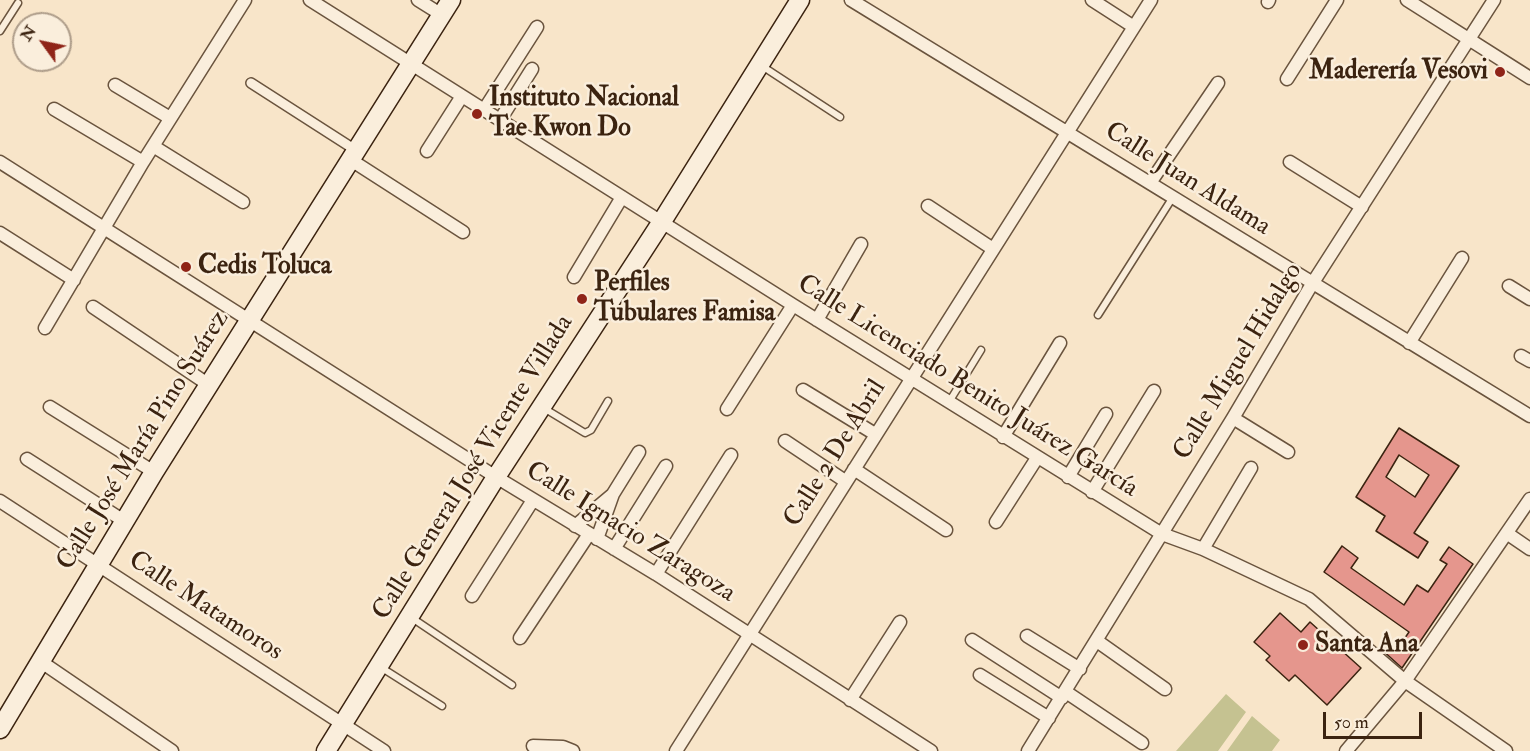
<!DOCTYPE html>
<meta charset="utf-8">
<style>
body{margin:0}
#map{position:relative;width:1530px;height:751px;overflow:hidden;background:#f8e5c9;font-family:"IM FELL Double Pica",serif}
canvas{display:block}
.north{position:absolute;left:12px;top:12px;width:60px;height:60px;box-sizing:border-box;background:#faeedc;border:2px solid #ae9d8a;border-radius:50%;rotate:303deg;font-size:16px;font-weight:700;line-height:24px;text-align:center;color:#3b2310}
.north::after{content:'';display:block;margin:auto;width:21px;height:27px;background:#8f2418;clip-path:polygon(50% 0,100% 100%,50% 72%,0 100%)}
.scale{position:absolute;left:1323px;top:712px;width:99px;height:27px;box-sizing:border-box;border:3px solid #3b2310;border-top:0;padding-left:8px;font-size:18px;line-height:21px;white-space:nowrap;color:#3b2310;-webkit-text-stroke:4px #faeedc;paint-order:stroke}
</style>
<div id="map">
<canvas width="1530" height="751"></canvas>
<div class="north">N</div>
<div class="scale">50 m</div>
</div>
<script>
const ctx = document.querySelector('canvas').getContext('2d');
ctx.lineJoin = 'round';
function fillPath(path, color) {
  ctx.fillStyle = color;
  ctx.fill(path, 'evenodd');
}
function shape(rows) {
  const path = new Path2D();
  for (const r of rows) {
    path.moveTo(r[0], r[1]);
    for (let i = 2; i < r.length; i += 2) path.lineTo(r[i], r[i + 1]);
  }
  return path;
}
function strokePath(path, color, width, dash) {
  ctx.strokeStyle = color;
  ctx.lineWidth = width;
  ctx.lineCap = dash ? 'butt' : 'round';
  ctx.setLineDash(dash || []);
  ctx.stroke(path);
}
function label(font, color, halo, rows, align = 'center') {
  ctx.font = font + ' "IM FELL Double Pica",serif';
  ctx.lineWidth = 5;
  ctx.setLineDash([]);
  ctx.textBaseline = 'middle';
  ctx.strokeStyle = halo;
  ctx.fillStyle = color;
  for (const [text, x, y, turn = 0] of rows) {
    ctx.save();
    ctx.translate(x, y);
    ctx.rotate((+turn || 0) * Math.PI / 180);
    ctx.textAlign = isNaN(turn) ? turn : align;
    if (halo) ctx.strokeText(text, 0, 0);
    ctx.fillText(text, 0, 0);
    ctx.restore();
  }
}
const green = shape([
 [1226,694,1246,712,1218,751,1176,751],
 [1252,716,1280,740,1272,751,1227,751]
]);
const building = shape([
 [1399,428,1459,466,1414,533,1428,542,1418,558,1376,531,1385,516,1356,497,1399,428],
 [1399,455,1429,475,1415,497,1386,477,1399,455],
 [1342,546,1358,558,1351,568,1404,605,1417,585,1428,592,1447,564,1440,560,1449,547,1473,564,1402,668,1380,648,1383,643,1396,651,1409,632,1324,572,1342,546],
 [1280,613,1301,632,1310,622,1361,668,1327,705,1295,675,1289,681,1266,660,1270,656,1254,642,1280,613]
]);
const service = shape([
 [0,31,18,3],
 [762,66,840,117],
 [1098,315,1173,197],
 [949,402,981,350],
 [542,407,585,433,591,430,608,401],
 [412,618,512,685],
 [382,668,442,706]
]);
const pedestrian = shape([
 [251,83,357,151]
]);
const minor = shape([
 [310,0,793,305,1162,534,1203,549,1309,599,1405,681,1506,751],
 [418,0,442,15],
 [851,0,1530,416],
 [1092,0,1134,27],
 [1407,0,1530,78],
 [1268,2,1269,0],
 [1287,79,1337,0],
 [115,85,170,118],
 [54,109,143,162],
 [484,110,537,27],
 [500,120,532,69],
 [153,146,243,202],
 [427,151,462,96],
 [351,160,463,232],
 [0,162,496,477,656,574,931,751],
 [1290,162,1362,207],
 [1150,183,1218,83],
 [928,206,993,249],
 [0,233,74,280],
 [574,277,622,197],
 [1509,286,1530,299],
 [93,307,209,385],
 [817,320,861,244],
 [45,328,143,162,245,0],
 [1409,343,1462,258],
 [1521,356,1530,361],
 [803,390,875,434],
 [50,407,154,472],
 [727,409,793,305],
 [1233,418,1288,452],
 [1003,437,1060,343],
 [785,441,845,481],
 [27,459,124,521],
 [854,469,946,530],
 [1068,477,1106,414],
 [1092,492,1154,391],
 [0,501,384,751],
 [996,522,1037,458],
 [575,526,612,495],
 [1508,534,1530,549],
 [597,539,613,494,639,452],
 [614,549,666,466],
 [1203,549,1251,468],
 [656,574,731,455],
 [472,596,533,500],
 [1027,636,1080,669],
 [520,638,589,534],
 [972,640,1062,698],
 [1097,641,1165,689],
 [40,661,172,751],
 [980,675,1049,718],
 [1066,692,1142,743],
 [850,700,900,622],
 [533,746,563,747,573,751],
 [676,751,1151,0],
 [1028,751,1233,418,1312,284,1494,0],
 [1346,751,1405,681,1530,499]
]);
const secondary = shape([
 [0,729,154,472,451,0],
 [326,751,496,477,661,223,800,0]
]);
const markers = [
 [1500,72,6,"#8f2418"],
 [477,114,6,"#8f2418"],
 [186,267,6,"#8f2418"],
 [582,299,6,"#8f2418"],
 [1303,645,6,"#8f2418"]
];
const poiNames = [
 ["Maderería Vesovi",1488,72,"right"],
 ["Instituto Nacional",489,99],
 ["Tae Kwon Do",489,129],
 ["Cedis Toluca",198,267],
 ["Perfiles",594,284],
 ["Tubulares Famisa",594,314],
 ["Santa Ana",1315,645]
];
const streetNames = [
 ["Calle Juan Aldama",1187,180,32],
 ["Calle Miguel Hidalgo",1239,362,-59],
 ["Calle Licenciado Benito Juárez García",967,387,32],
 ["Calle José María Pino Suárez",144,441,-58],
 ["Calle 2 De Abril",836,454,-58],
 ["Calle General José Vicente Villada",474,468,-58],
 ["Calle Ignacio Zaragoza",630,533,32],
 ["Calle Matamoros",205,607,33]
];
fillPath(green, '#c5c291');
fillPath(building, '#e5968d');
strokePath(building, '#3b2310', 1.5);
strokePath(service, '#6a543e', 9);
strokePath(pedestrian, '#6a543e', 12);
strokePath(minor, '#6a543e', 15);
strokePath(secondary, '#3b2310', 21);
strokePath(service, '#faeedc', 6);
strokePath(pedestrian, '#faeedc', 9);
strokePath(minor, '#faeedc', 12);
strokePath(secondary, '#faeedc', 18);
for (const [x, y, r, color] of markers) {
  const dot = new Path2D();
  dot.arc(x, y, r, 0, 2 * Math.PI);
  ctx.fillStyle = color;
  ctx.fill(dot);
  strokePath(dot, '#faeedc', 2);
}
label('bold 26px', '#3b2310', '#faeedc', poiNames, 'left');
label('26px', '#3b2310', '#faeedc', streetNames);
</script>
